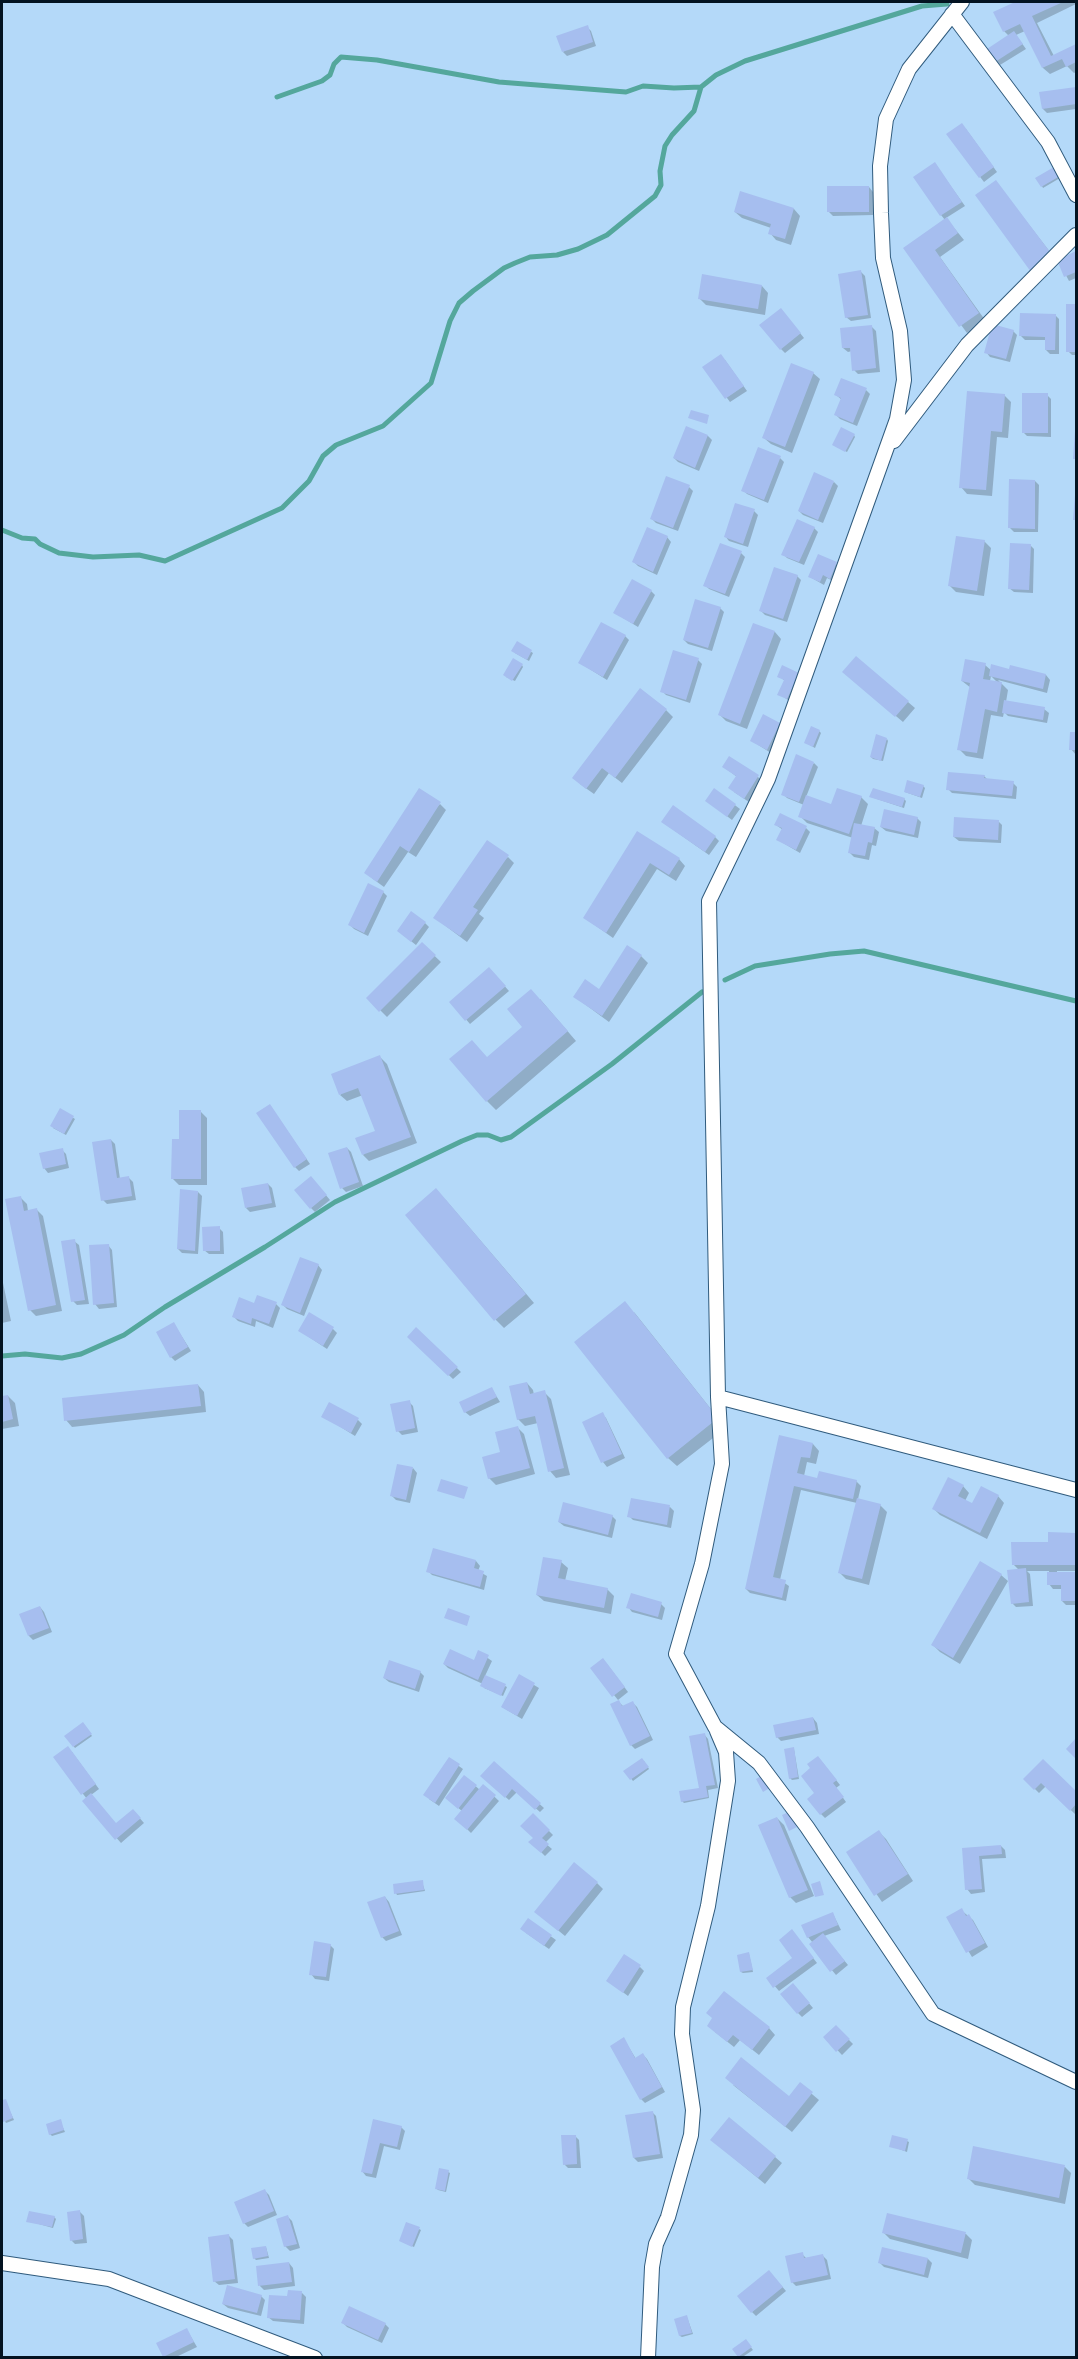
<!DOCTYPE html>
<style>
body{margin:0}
#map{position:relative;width:1078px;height:2359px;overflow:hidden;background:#b4d9f9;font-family:"Nunito Sans",sans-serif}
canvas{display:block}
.frame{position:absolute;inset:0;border:3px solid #031321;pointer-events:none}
</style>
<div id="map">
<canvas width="1078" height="2359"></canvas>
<div class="frame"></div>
</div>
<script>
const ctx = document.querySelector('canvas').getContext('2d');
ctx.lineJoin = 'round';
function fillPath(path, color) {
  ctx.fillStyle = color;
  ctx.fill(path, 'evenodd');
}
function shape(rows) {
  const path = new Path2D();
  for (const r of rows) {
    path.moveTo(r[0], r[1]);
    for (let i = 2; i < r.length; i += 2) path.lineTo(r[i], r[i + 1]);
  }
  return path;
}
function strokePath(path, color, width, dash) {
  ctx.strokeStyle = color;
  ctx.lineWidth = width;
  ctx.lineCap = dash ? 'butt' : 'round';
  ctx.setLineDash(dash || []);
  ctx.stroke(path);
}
const shadow = shape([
 [1018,2,1076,2,1076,4,1037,23,1054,56,1076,45,1076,72,1074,73,1067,66,1050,74,1043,68,1025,31,1016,35,1026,49,1000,65,996,61,989,49,1009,36,1004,31,995,12],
 [587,27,591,31,596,46,567,56,563,52],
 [1076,88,1076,109,1047,113,1043,109,1041,94],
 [966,129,997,172,984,182,948,135],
 [935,164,965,206,946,218,964,240,940,257,985,320,967,333,905,249,945,220,941,215],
 [1056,170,1060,178,1043,188,1042,186],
 [996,182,1057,261,1076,253,1076,278,1069,281,1059,262,1039,277],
 [869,187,873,192,873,215,833,216,829,212],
 [794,209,800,216,791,245,776,240,770,233,771,228,742,218,735,212],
 [861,272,865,276,871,318,851,321,846,317],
 [762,286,768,293,765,315,706,305,699,298],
 [1068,306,1076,306,1076,355,1072,355,1068,351],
 [785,314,804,338,785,353,781,349],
 [1055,315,1059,319,1059,354,1050,354,1046,350,1047,340,1025,340,1021,336],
 [871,326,876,331,880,372,858,374,854,370,852,351,848,352,843,348],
 [1013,331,1017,335,1010,362,990,357,986,352],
 [725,360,747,391,730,402,704,367],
 [813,373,820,379,792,453,771,444,764,438],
 [866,390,870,394,857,426,840,419,836,415,842,400,836,395],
 [1004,395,1011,402,1008,438,997,437,992,496,967,494,961,487],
 [1047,395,1051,399,1051,437,1027,436,1023,432],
 [686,428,708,436,712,440,699,471,678,462,674,458],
 [854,435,855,437,847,452,835,446],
 [780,458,784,462,768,503,747,494,743,490],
 [1035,481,1039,485,1038,532,1014,532,1010,528],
 [834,482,838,486,823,523,803,515,799,511],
 [689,487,693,491,678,531,656,523,652,519],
 [754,511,758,515,748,547,729,541,725,536],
 [814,528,818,532,804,565,787,558,783,554],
 [667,537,671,542,657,575,638,566,634,562],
 [984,541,991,548,984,596,956,592,950,586],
 [1030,545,1034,549,1033,593,1014,592,1009,588],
 [741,553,745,557,729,597,709,589,705,585],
 [836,564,840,568,835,582,827,578,824,585,810,577],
 [797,576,801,580,787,622,765,615,761,611],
 [651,591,655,595,638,627,615,613],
 [720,608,724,612,712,651,688,644,684,640],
 [754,625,775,632,781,639,747,729,726,721,720,715],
 [625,636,629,640,607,680,580,663],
 [518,643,533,653,529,661,515,653],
 [698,660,702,664,690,703,666,695,662,691],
 [522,665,523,667,515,681,506,677],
 [985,665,992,671,1046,675,1050,680,1047,693,998,680,1008,690,1006,702,1044,709,1049,713,1047,723,1008,716,1004,712,1003,717,991,715,983,759,966,756,959,749,971,688,962,681],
 [991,676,998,683,990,681],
 [798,674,791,702,779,694,785,681,779,676],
 [851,678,908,702,915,708,903,722],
 [666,710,673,717,622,783,609,773,594,794,580,784],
 [779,724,783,728,771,753,752,741],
 [819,731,821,733,815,748,808,744],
 [1071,733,1076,734,1076,755,1071,749],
 [887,739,888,741,883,761,873,759,871,757],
 [814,763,818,767,806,797,832,806,861,797,868,804,861,826,874,828,879,832,876,846,872,845,869,860,854,857,850,853,853,838,807,823,800,816,804,805,787,798,783,794],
 [724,767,758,777,762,781,749,802,734,792,737,777],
 [984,776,988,780,1013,783,1017,787,1016,799,952,793,948,789],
 [923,786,925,788,922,798,905,792],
 [715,790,740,809,732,820,711,804],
 [871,797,904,799,906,801,904,808],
 [440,804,446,810,416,857,408,852,384,887,373,879,366,873],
 [917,818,921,822,918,838,886,831,881,827],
 [998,821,1002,825,1001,843,959,841,954,837],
 [776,825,806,828,810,832,800,853,778,840,783,830],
 [668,826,715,837,719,841,709,855],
 [637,833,679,859,685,866,676,881,657,869,613,938,585,918],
 [508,857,514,863,479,914,484,918,467,942,435,918],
 [383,892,387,896,368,936,354,929,350,925],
 [425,923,429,927,416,945,403,935],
 [422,944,441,962,387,1017,368,998],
 [641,956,648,963,609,1022,575,997,600,991],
 [493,973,509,991,470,1024,451,1002],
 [540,999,576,1041,496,1110,487,1101,488,1059,524,1027],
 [380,1057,387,1064,417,1143,369,1161,363,1155,377,1132,363,1095,347,1101,340,1095],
 [61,1110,75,1119,66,1135,53,1128],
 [273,1110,310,1164,299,1171,295,1167],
 [201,1112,207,1118,207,1185,179,1185,172,1178,180,1141],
 [111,1140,115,1144,120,1179,129,1178,133,1182,136,1200,107,1204,103,1200],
 [347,1148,351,1152,363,1186,346,1192,342,1188],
 [62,1150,66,1154,69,1168,48,1173,44,1168],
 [315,1182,330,1200,315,1212,311,1208],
 [268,1184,272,1188,276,1207,250,1212,246,1208],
 [198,1192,202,1196,198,1254,182,1253,178,1249],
 [20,1197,27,1204,28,1211,36,1209,43,1216,62,1311,36,1316,30,1310],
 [445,1199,534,1303,504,1328,496,1320],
 [219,1228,223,1232,224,1254,209,1254,204,1250],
 [74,1241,79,1245,89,1304,77,1305,73,1301],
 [108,1245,112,1250,117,1307,99,1309,95,1304],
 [318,1265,322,1270,304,1316,287,1309,283,1305],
 [2,1278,11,1321,2,1323],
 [276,1304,280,1308,273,1328,256,1321,255,1327,238,1321,234,1317,255,1305],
 [634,1312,726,1428,677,1466,668,1458],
 [174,1324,191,1351,175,1361,171,1357],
 [333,1329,337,1333,327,1349,300,1331],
 [416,1329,461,1372,453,1379,409,1337],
 [527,1383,533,1390,534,1395,544,1392,551,1399,570,1475,556,1478,550,1471,538,1423,525,1426,518,1419],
 [198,1385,204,1392,206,1412,72,1427,66,1420],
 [492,1389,500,1402,470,1416,465,1412],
 [8,1396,15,1403,19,1426,2,1429,2,1398],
 [409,1402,413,1406,418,1432,402,1435,398,1431],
 [602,1414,606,1418,625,1458,607,1467,603,1462,584,1422],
 [323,1416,358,1420,362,1424,355,1436],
 [518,1428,524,1434,535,1474,496,1485,489,1478],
 [780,1437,813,1444,819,1451,816,1464,807,1462,804,1476,819,1480,856,1481,861,1486,858,1499,880,1505,887,1512,869,1585,846,1579,840,1573,857,1503,801,1490,780,1580,789,1586,786,1601,750,1593,746,1589],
 [413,1468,417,1473,410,1503,396,1500,392,1496],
 [963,1486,969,1493,965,1501,973,1505,998,1496,1004,1503,987,1539,940,1515,934,1509],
 [670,1507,674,1511,671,1528,633,1520,629,1516],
 [612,1516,616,1520,612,1538,564,1526,559,1522],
 [1050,1534,1076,1534,1076,1571,1057,1571,1057,1574,1076,1574,1076,1605,1066,1605,1062,1601,1062,1589,1053,1589,1049,1584,1049,1571,1027,1571,1030,1574,1033,1606,1016,1607,1012,1603,1019,1570,1013,1564,1050,1544],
 [476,1561,480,1566,478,1571,487,1576,484,1590,432,1575,428,1571],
 [561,1562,568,1568,565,1581,607,1589,614,1596,611,1614,544,1601,537,1595],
 [1001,1575,1008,1581,960,1664,940,1652,933,1645],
 [661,1604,665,1608,662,1620,632,1612,628,1607],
 [40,1607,44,1612,52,1632,33,1640,29,1636,21,1615],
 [479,1652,492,1661,485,1676,507,1687,503,1696,484,1688,483,1684,448,1668,444,1664,475,1662],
 [607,1664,628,1692,618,1700,592,1668],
 [420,1672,424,1676,419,1692,389,1682,384,1678],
 [519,1676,539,1688,522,1719,502,1707],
 [619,1702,624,1707,633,1703,637,1707,653,1740,635,1749,631,1745],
 [813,1718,817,1723,819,1734,781,1741,777,1737],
 [84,1725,92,1736,75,1748,66,1736],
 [704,1734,708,1739,718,1788,708,1790,709,1798,684,1803,682,1801,701,1789],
 [794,1749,799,1779,792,1780,790,1778],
 [72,1752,99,1789,91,1795,116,1825,137,1815,144,1823,121,1843,84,1801,87,1799,55,1758],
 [449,1759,463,1769,439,1806,429,1799],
 [644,1761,649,1769,633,1781,625,1771],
 [1043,1761,1076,1793,1076,1812,1075,1814,1046,1786,1039,1793,1025,1779],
 [822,1762,840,1785,836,1788,846,1802,825,1818,821,1814,813,1769],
 [494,1763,544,1808,540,1812,517,1792,509,1800,482,1776],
 [465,1777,480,1790,483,1786,499,1801,471,1833,456,1818,462,1811,451,1802],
 [533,1815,553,1835,545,1843,552,1849,545,1856,531,1842,535,1838],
 [777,1818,784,1825,814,1896,796,1903,790,1897],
 [879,1832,886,1839,913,1881,882,1902,848,1853],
 [1001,1846,1005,1850,1006,1858,982,1859,985,1892,971,1894,967,1889,963,1849],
 [422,1882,425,1891,397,1895,396,1893],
 [597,1883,603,1889,565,1936,543,1918],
 [385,1897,389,1902,402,1935,386,1941,382,1937],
 [961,1910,973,1920,988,1947,972,1957,948,1918],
 [833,1914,841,1930,824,1936,848,1965,836,1975,811,1945,813,1943,808,1937],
 [528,1920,556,1940,549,1949,526,1933],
 [796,1936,817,1963,779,1991,768,1978,794,1958],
 [330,1945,334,1949,329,1981,315,1979,311,1974],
 [749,1954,753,1972,743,1973,741,1972],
 [640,1967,644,1971,628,1996,608,1981],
 [797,1989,813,2008,802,2017,798,2013],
 [836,2027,853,2044,842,2055,825,2037],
 [769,2028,775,2035,759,2055,740,2040,734,2047,715,2032],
 [624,2039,636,2059,643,2055,647,2059,665,2092,645,2103,641,2099],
 [800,2084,819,2100,792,2132,733,2085,789,2098],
 [5,2100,14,2120,6,2123,2,2114,2,2102],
 [652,2112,656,2116,663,2158,638,2162,634,2158],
 [375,2120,401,2127,405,2131,400,2150,384,2146,376,2178,366,2176,362,2171],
 [60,2121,65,2132,52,2136,50,2134],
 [575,2136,579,2140,581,2168,568,2168,564,2164],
 [907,2141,909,2142,907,2152,891,2146],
 [719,2146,775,2157,782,2163,765,2184],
 [1065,2167,1071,2173,1065,2204,975,2185,968,2178],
 [448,2172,450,2173,446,2192,438,2190,436,2188],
 [265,2191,269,2195,277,2215,248,2227,244,2223],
 [80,2212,84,2216,87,2243,75,2244,71,2240],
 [54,2217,56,2219,53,2228,28,2221],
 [288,2217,292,2221,300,2248,290,2251,285,2246],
 [419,2229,421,2230,414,2247,401,2241],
 [884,2233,966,2234,972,2240,968,2259,890,2239],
 [229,2236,233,2240,238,2283,219,2285,214,2281],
 [266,2247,269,2258,256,2260,254,2258],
 [802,2254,806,2258,823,2256,827,2260,831,2279,796,2286,792,2282],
 [928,2259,932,2263,928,2278,884,2267,880,2263],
 [289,2263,293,2268,295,2286,264,2290,260,2286,258,2268],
 [773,2276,786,2291,756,2316,752,2312],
 [302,2293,306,2297,304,2324,273,2321,268,2317,289,2298],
 [261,2296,265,2300,261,2316,228,2308,223,2304],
 [687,2317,693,2334,682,2337,680,2336],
 [343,2323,385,2324,389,2328,382,2343,347,2327],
 [187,2330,197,2347,174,2358,166,2358,164,2356],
 [746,2341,753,2350,741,2358,734,2349]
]);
const stream = shape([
 [277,97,322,81,330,75,334,64,341,57,377,60,499,82,626,92,643,86,674,88,701,87],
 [2,530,22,538,35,539,40,544,59,553,93,557,139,555,165,561,282,508,309,481,323,456,336,445,383,426,431,383,450,321,459,303,473,291,504,268,515,263,530,257,557,255,578,249,607,235,655,196,661,185,660,171,665,146,672,135,694,111,701,87,716,75,745,61,922,6,947,4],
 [725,980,755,966,830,954,864,951,1076,1001],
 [2,1356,25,1354,62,1358,81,1354,124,1335,165,1307,265,1247,335,1202,462,1141,477,1135,488,1135,501,1140,511,1137,612,1064,702,992]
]);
const building = shape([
 [1015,2,1063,2,1032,16,1051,56,1076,44,1076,62,1066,67,1062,59,1042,68,1020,24,1003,32,993,12],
 [588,25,593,42,562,52,556,36],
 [1014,31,1023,44,995,62,987,49],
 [1076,87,1076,104,1042,109,1039,92],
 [962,123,994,167,979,178,946,134],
 [935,162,962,202,940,216,913,177],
 [1054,167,1060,176,1041,187,1035,178],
 [996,180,1053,256,1031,272,975,195],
 [827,186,869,186,869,212,827,212],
 [740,191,794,208,785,239,768,234,771,224,734,212],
 [947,217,958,233,935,250,979,313,959,327,903,248],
 [1076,251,1076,272,1064,277,1057,260],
 [861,270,868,315,845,318,838,274],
 [702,274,762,285,758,309,698,299],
 [1066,304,1076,304,1076,352,1066,352],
 [781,308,801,333,780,350,759,325],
 [1020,313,1056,314,1055,350,1045,350,1045,337,1019,336],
 [992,324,1014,330,1006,359,984,353],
 [872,325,876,368,852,371,850,348,842,348,840,328],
 [721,354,744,386,725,399,702,367],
 [791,363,814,372,785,447,762,438],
 [841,378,867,388,853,423,834,415,841,398,834,395],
 [967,391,1005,394,1002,432,991,431,986,490,959,488],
 [1022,393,1048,393,1048,433,1022,433],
 [691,410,709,415,707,424,688,418],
 [686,426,708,435,695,468,673,458],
 [841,427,855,434,845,452,832,445],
 [1075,431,1076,431,1076,459,1073,459],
 [758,447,781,456,764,500,741,491],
 [814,472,834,481,818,520,798,511],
 [666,476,690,485,673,528,650,519],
 [1009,479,1035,480,1035,529,1008,528],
 [1075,495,1076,495,1076,520,1073,520],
 [735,503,755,509,743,544,724,537],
 [797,519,815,527,799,562,781,555],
 [647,527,668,536,653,572,632,562],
 [956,536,985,540,977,591,948,586],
 [720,543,742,551,725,594,703,586],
 [1010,543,1031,544,1029,590,1008,589],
 [818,554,837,562,830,579,823,575,820,582,808,577],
 [774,567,798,575,783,619,759,611],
 [632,579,652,590,633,624,613,613],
 [695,599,721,607,708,648,683,640],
 [601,622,626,635,603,677,578,663],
 [753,623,775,631,740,724,718,715],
 [517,641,532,650,527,660,511,651],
 [673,650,699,658,686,700,660,692],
 [856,656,909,701,895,717,842,672],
 [513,658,523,664,512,681,503,675],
 [965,659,986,663,983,679,1002,682,997,712,985,709,977,753,957,750,970,683,961,681],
 [991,664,1009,669,1010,665,1046,674,1043,689,989,676],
 [782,665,799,673,787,699,777,695,784,680,777,677],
 [640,688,667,709,615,778,602,768,586,789,572,778],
 [1004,700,1045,707,1043,720,1002,713],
 [763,714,780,723,767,750,750,741],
 [811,726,820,730,813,747,804,743],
 [1070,732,1076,732,1076,750,1069,750],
 [876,734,887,738,881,761,870,757],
 [796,754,814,762,799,802,781,795],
 [729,756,759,775,744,799,728,788,736,776,722,767],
 [948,772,985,775,984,778,1014,781,1012,796,946,790],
 [907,780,924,785,920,797,904,792],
 [419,788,441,802,409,852,400,846,377,882,364,873],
 [714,788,736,804,727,817,705,801],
 [837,788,862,796,849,834,798,817,806,795,831,804],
 [873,788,905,798,902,807,869,797],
 [673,805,716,836,705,852,661,822],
 [884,809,918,817,914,835,880,827],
 [780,813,807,826,796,850,776,840,782,828,774,825],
 [954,817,999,820,998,840,953,837],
 [854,823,875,827,872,843,868,842,865,856,848,853],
 [637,831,680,858,669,875,650,863,606,933,583,918],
 [487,840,509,855,473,907,478,910,460,936,433,918],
 [368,883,384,891,364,933,348,925],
 [411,911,426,922,411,942,397,931],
 [422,942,436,955,379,1012,366,998],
 [627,945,642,955,602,1016,573,997,585,979,599,989],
 [489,967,506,986,465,1021,449,1002],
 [531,989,568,1031,486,1102,449,1059,472,1040,487,1057,522,1027,507,1009],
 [380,1055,411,1137,362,1155,355,1138,375,1131,358,1088,339,1095,331,1074],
 [270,1104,307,1159,294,1168,256,1113],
 [60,1108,74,1116,64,1134,50,1126],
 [179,1110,201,1110,201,1179,171,1179,172,1139,179,1139],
 [111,1139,117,1178,129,1176,132,1196,101,1201,92,1142],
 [347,1147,359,1182,340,1189,328,1153],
 [63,1148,66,1164,43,1169,39,1153],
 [311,1176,327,1195,310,1209,294,1190],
 [268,1183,272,1203,245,1208,241,1188],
 [436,1188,526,1294,494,1321,405,1215],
 [180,1189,198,1191,195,1251,177,1249],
 [21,1196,24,1211,37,1208,56,1305,28,1311,5,1199],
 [220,1226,220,1251,203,1251,202,1227],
 [75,1239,85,1300,71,1302,61,1241],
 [109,1244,114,1303,93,1305,89,1245],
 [300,1257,319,1264,300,1313,281,1305],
 [257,1295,277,1302,269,1324,252,1318,251,1324,232,1317,239,1297,254,1303],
 [625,1301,718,1418,667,1459,574,1342],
 [309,1312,334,1327,323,1346,298,1331],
 [174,1322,188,1347,170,1358,156,1332],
 [416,1327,458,1367,448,1376,407,1337],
 [527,1382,530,1394,545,1390,564,1468,548,1472,535,1416,517,1420,509,1386],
 [198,1384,201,1406,64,1421,62,1398],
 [492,1387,497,1397,464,1413,459,1402],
 [8,1395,13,1419,2,1422,2,1396],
 [410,1400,415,1428,396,1432,390,1404],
 [329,1402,359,1418,351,1433,321,1417],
 [603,1412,622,1454,601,1463,582,1422],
 [518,1426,530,1468,488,1479,482,1457,500,1452,495,1432],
 [779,1435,813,1443,810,1458,801,1457,797,1473,817,1478,819,1471,857,1480,853,1499,794,1486,773,1577,786,1580,782,1598,745,1589],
 [397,1464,413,1467,406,1500,390,1496],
 [948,1477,964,1485,958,1496,972,1503,981,1486,999,1495,980,1533,932,1509],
 [441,1479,468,1487,464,1499,437,1491],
 [631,1498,670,1505,667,1525,627,1517],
 [857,1498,881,1504,862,1579,838,1573],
 [563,1502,613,1515,608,1535,558,1522],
 [1048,1532,1076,1533,1076,1565,1012,1565,1011,1542,1048,1542],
 [433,1548,476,1560,474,1568,484,1571,480,1587,426,1572],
 [543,1557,562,1560,558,1578,608,1588,604,1608,536,1595],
 [980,1561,1002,1574,953,1658,931,1645],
 [1026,1568,1029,1602,1011,1604,1007,1570],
 [1047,1572,1076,1572,1076,1601,1061,1601,1061,1585,1047,1585],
 [631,1593,662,1602,658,1617,626,1608],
 [40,1606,49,1628,28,1636,19,1614],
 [448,1608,470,1616,467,1626,444,1618],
 [450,1649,474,1660,478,1650,489,1655,478,1680,443,1664],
 [603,1658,625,1687,612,1697,590,1668],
 [389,1660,421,1671,415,1689,383,1678],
 [519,1674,535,1683,517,1716,501,1707],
 [485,1675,506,1684,501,1696,480,1686],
 [619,1700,622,1706,633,1701,650,1736,630,1746,610,1704],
 [813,1717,816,1730,776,1738,773,1725],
 [83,1722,92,1734,73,1747,64,1736],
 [705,1733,715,1785,706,1786,708,1797,681,1802,679,1791,699,1788,689,1736],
 [1076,1738,1076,1759,1066,1749],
 [68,1746,96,1784,81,1795,53,1757],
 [794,1747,798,1777,789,1779,784,1749],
 [818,1756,837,1780,833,1783,844,1797,820,1815,807,1799,814,1793,801,1776,810,1768,807,1764],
 [449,1757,460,1764,435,1803,423,1795],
 [642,1758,649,1767,630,1780,623,1771],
 [1043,1759,1076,1791,1076,1804,1070,1811,1041,1783,1034,1790,1023,1779],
 [494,1761,541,1803,535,1810,512,1789,505,1798,480,1776],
 [765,1774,773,1786,763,1792,756,1779],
 [464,1775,477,1785,458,1809,445,1798],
 [483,1784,496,1795,467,1830,454,1819],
 [91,1793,116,1823,133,1809,141,1818,115,1840,82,1801],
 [791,1811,797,1827,789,1831,782,1815],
 [533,1813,550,1830,542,1838,549,1844,541,1853,528,1842,533,1838,520,1826],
 [777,1817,808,1890,789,1898,758,1825],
 [879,1830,908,1874,874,1896,846,1852],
 [1001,1845,1002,1854,979,1856,982,1889,965,1890,962,1848],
 [574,1862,598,1882,558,1931,534,1912],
 [423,1880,424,1890,394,1894,393,1884],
 [820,1881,824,1895,815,1897,811,1884],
 [385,1896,399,1931,381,1938,367,1902],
 [962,1908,966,1916,969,1914,985,1943,966,1953,946,1917],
 [833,1912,838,1925,807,1938,801,1925],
 [528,1918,552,1935,544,1946,520,1929],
 [792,1929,814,1958,773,1988,766,1978,792,1958,779,1940],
 [823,1933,845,1961,830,1972,809,1944],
 [314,1941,331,1944,326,1977,309,1975],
 [749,1952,753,1970,740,1972,737,1955],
 [624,1954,641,1965,623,1993,606,1981],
 [793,1983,810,2003,797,2014,780,1994],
 [724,1991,770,2027,752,2050,733,2035,727,2042,707,2026,712,2018,706,2013],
 [836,2025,850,2039,836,2052,823,2037],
 [624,2037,635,2058,643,2053,662,2087,640,2100,610,2046],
 [741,2057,789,2096,800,2082,813,2092,785,2127,725,2078],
 [6,2099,13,2118,3,2122,2,2100],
 [653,2111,660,2154,633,2158,625,2115],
 [729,2117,776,2156,758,2178,710,2140],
 [61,2119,64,2130,49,2135,46,2124],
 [373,2119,402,2126,397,2147,380,2143,372,2174,361,2172],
 [561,2135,576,2135,577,2164,563,2165],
 [892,2135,908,2139,905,2151,889,2147],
 [973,2146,1065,2165,1059,2198,967,2179],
 [439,2168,449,2170,445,2191,435,2189],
 [265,2189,274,2211,243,2224,234,2202],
 [80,2210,83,2239,70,2241,67,2212],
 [29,2211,55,2216,52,2227,26,2222],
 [887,2213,966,2232,961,2253,882,2233],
 [288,2215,297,2244,284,2247,276,2219],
 [406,2222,420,2227,412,2247,399,2241],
 [229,2234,235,2279,213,2282,208,2237],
 [266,2246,268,2256,253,2259,251,2248],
 [882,2247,928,2258,924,2275,878,2263],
 [803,2252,804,2258,823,2254,828,2275,791,2283,785,2256],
 [289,2262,292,2282,258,2286,256,2266],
 [769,2270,783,2287,751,2313,737,2296],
 [227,2285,262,2295,257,2313,222,2304],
 [288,2290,302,2291,300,2320,267,2318,269,2295,287,2296],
 [349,2306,386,2323,378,2340,341,2323],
 [687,2315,692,2333,679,2336,674,2319],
 [187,2328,194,2342,163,2357,156,2343],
 [746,2339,752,2347,738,2357,732,2349]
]);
const minor = shape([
 [962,2,909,69,886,119,880,166,881,213,883,258,900,331,904,380,897,419,768,779,709,901,718,1397,722,1464,702,1564,676,1654,715,1727,759,1763,807,1827,933,2014,1076,2082],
 [952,14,1048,142,1076,195],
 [894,441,967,345,1076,235],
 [718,1397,1076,1490],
 [2,2263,109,2279,315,2358],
 [648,2358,652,2267,656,2244,668,2217,691,2135,693,2110,682,2034,683,2007,708,1906,728,1781,726,1752,717,1731]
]);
fillPath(shadow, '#0003');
strokePath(stream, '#54a79c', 5);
fillPath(building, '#a6beef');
strokePath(minor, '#305b7d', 16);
strokePath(minor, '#fff', 14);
</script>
